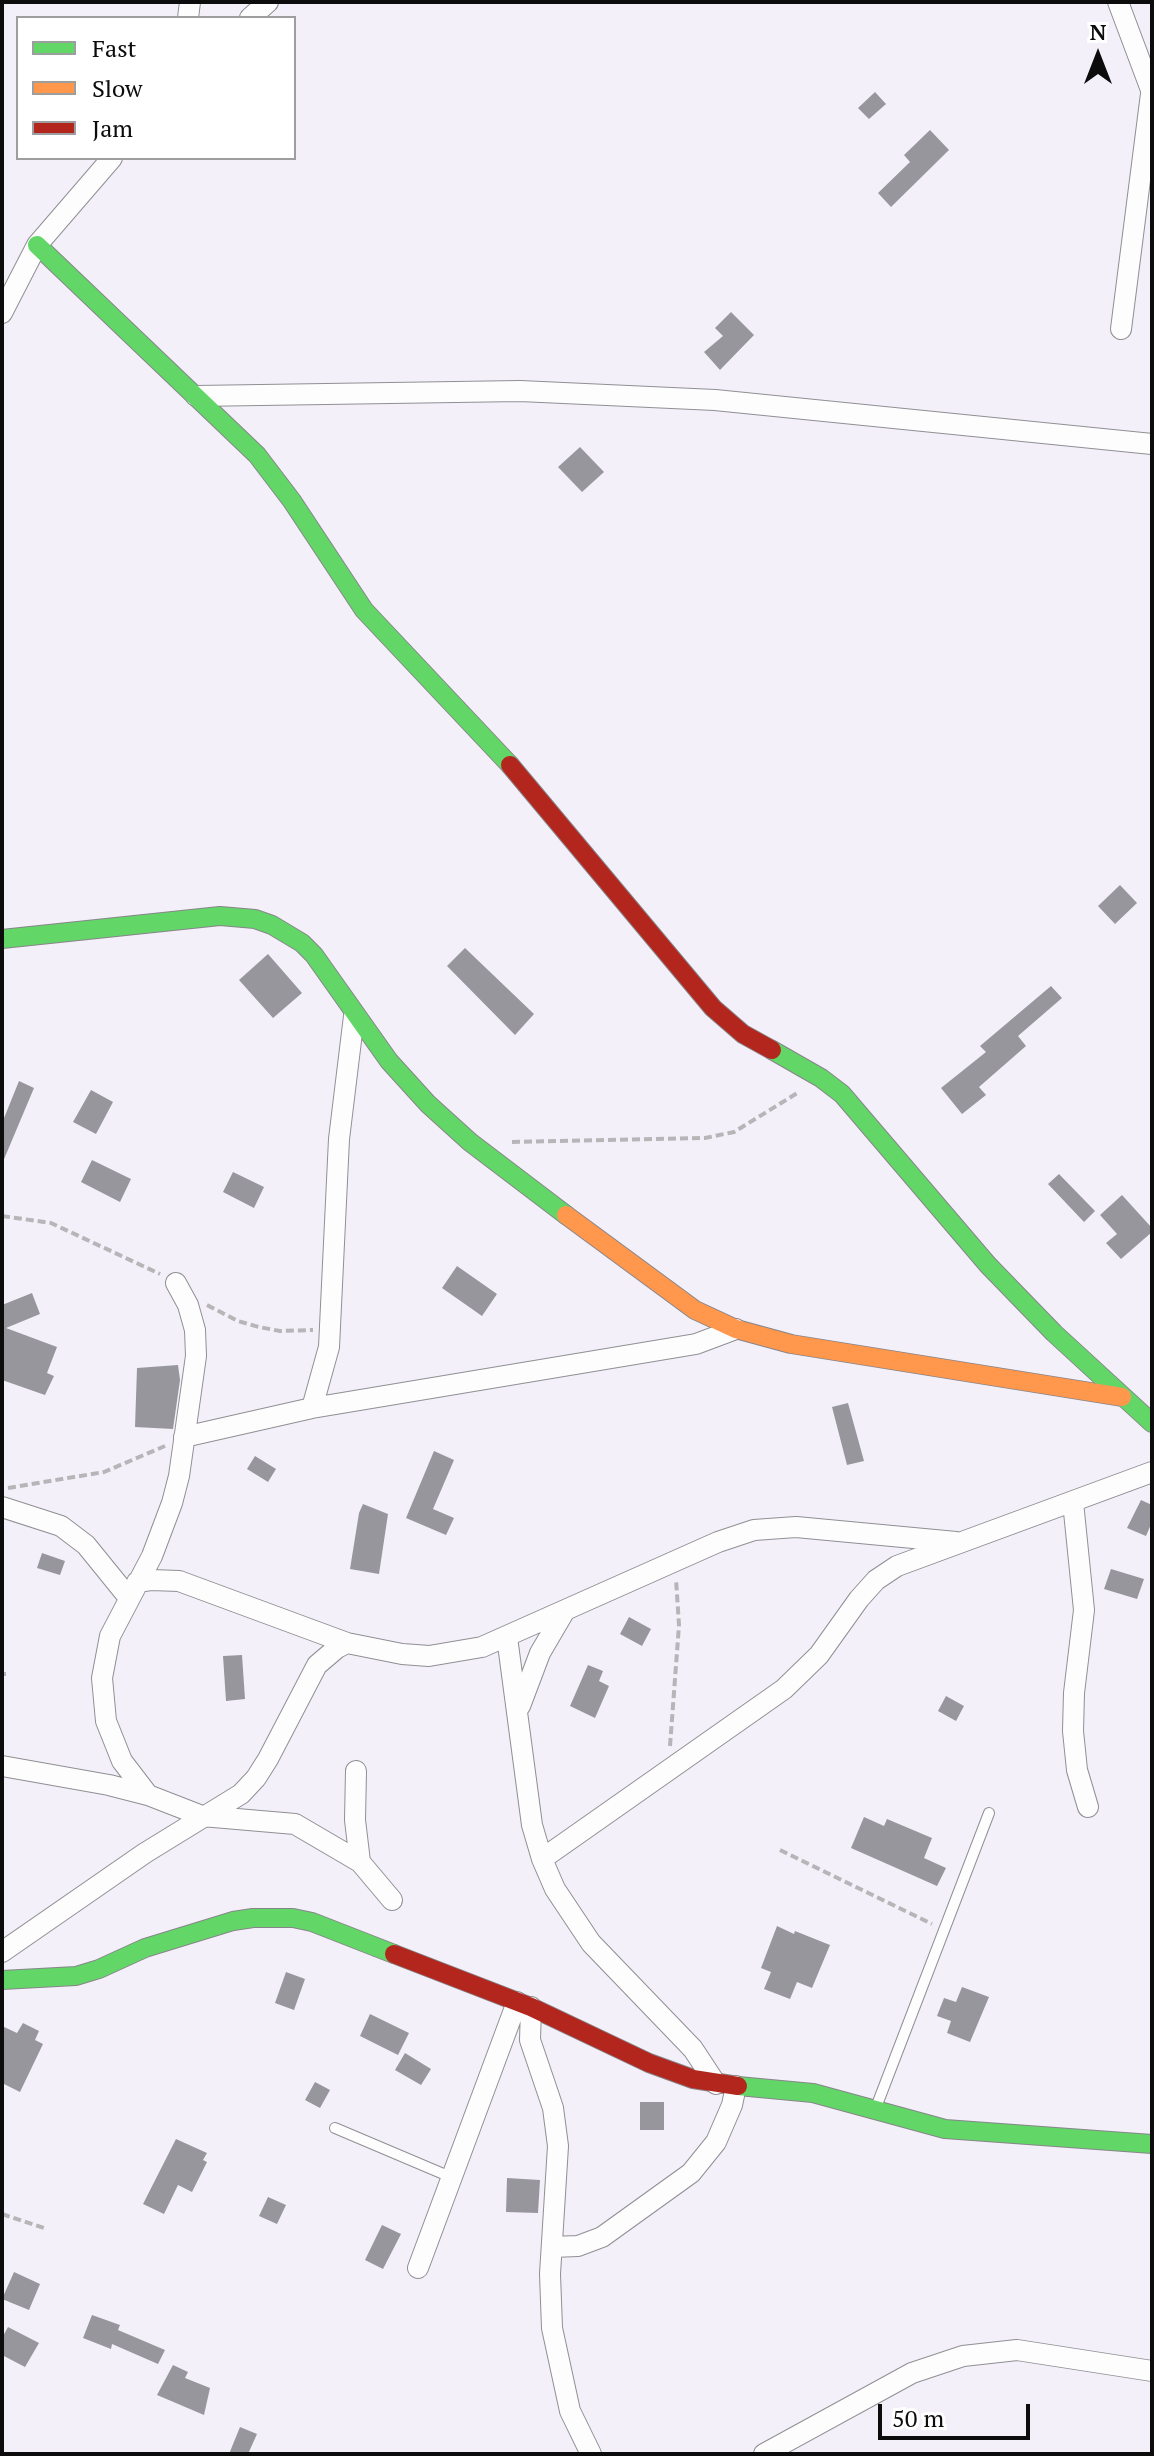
<!DOCTYPE html>
<style>
body{margin:0}
#map{position:relative;width:1154px;height:2456px;overflow:hidden;background:#f3f0fa;font-family:"PT Serif",serif}
canvas{display:block}
.frame{position:absolute;inset:0;border:4px solid #0c0c0c;pointer-events:none}
.legend{position:absolute;left:16px;top:16px;width:280px;height:144px;box-sizing:border-box;background:#fff;border:2px solid #9e9e9e;margin:0;padding:10px 14px;list-style:none;font-size:24px;color:#0c0c0c}
.legend li{display:flex;align-items:center;gap:16px;height:40px}
.legend b{width:40px;border:2px solid #9e9e9e}
.north{position:absolute;left:1058px;top:16px;width:80px;height:80px;-webkit-text-stroke:6px #fff;paint-order:stroke;rotate:0deg;font-size:22px;font-weight:700;line-height:32px;text-align:center;color:#0c0c0c}
.north::after{content:'';display:block;margin:auto;width:28px;height:36px;background:#0c0c0c;clip-path:polygon(50% 0,100% 100%,50% 72%,0 100%)}
.scale{position:absolute;left:878px;top:2404px;width:152px;height:36px;box-sizing:border-box;border:4px solid #0c0c0c;border-top:0;padding-left:10px;font-size:24px;line-height:28px;white-space:nowrap;color:#0c0c0c;-webkit-text-stroke:6px #fff;paint-order:stroke}
</style>
<div id="map">
<canvas width="1154" height="2456"></canvas>
<div class="frame"></div>
<ul class="legend">
<li><b style="height:10px;background:#63d668"></b>Fast</li>
<li><b style="height:10px;background:#ff974d"></b>Slow</li>
<li><b style="height:10px;background:#b3261e"></b>Jam</li>
</ul>
<div class="north">N</div>
<div class="scale">50 m</div>
</div>
<script>
const ctx = document.querySelector('canvas').getContext('2d');
ctx.lineJoin = 'round';
function fillPath(path, color) {
  ctx.fillStyle = color;
  ctx.fill(path, 'evenodd');
}
function shape(rows) {
  const path = new Path2D();
  for (const r of rows) {
    path.moveTo(r[0], r[1]);
    for (let i = 2; i < r.length; i += 2) path.lineTo(r[i], r[i + 1]);
  }
  return path;
}
function strokePath(path, color, width, dash) {
  ctx.strokeStyle = color;
  ctx.lineWidth = width;
  ctx.lineCap = dash ? 'butt' : 'round';
  ctx.setLineDash(dash || []);
  ctx.stroke(path);
}
const building = shape([
 [875,92,886,104,869,119,858,108],
 [930,130,949,150,891,207,878,193,910,162,904,155],
 [731,312,754,335,720,370,704,352,723,336,715,328],
 [580,447,604,472,582,492,558,467],
 [1120,885,1137,903,1115,924,1098,906],
 [465,948,534,1014,515,1035,447,966],
 [268,954,302,993,273,1018,239,980],
 [1051,986,1062,998,1018,1036,1026,1046,979,1087,986,1095,962,1114,941,1088,986,1052,980,1046],
 [19,1081,34,1088,2,1164,2,1123],
 [91,1090,113,1102,96,1134,73,1122],
 [92,1160,131,1179,120,1202,81,1182],
 [233,1172,264,1187,254,1208,223,1192],
 [1059,1174,1095,1211,1084,1222,1048,1184],
 [1122,1195,1152,1228,1152,1232,1121,1259,1106,1243,1117,1234,1100,1215],
 [457,1266,497,1294,482,1316,442,1288],
 [32,1293,40,1314,6,1328,57,1347,47,1373,54,1376,45,1395,2,1380,2,1305],
 [178,1365,180,1380,173,1429,135,1427,137,1368],
 [848,1403,864,1461,847,1465,832,1407],
 [434,1451,454,1460,433,1509,454,1518,446,1535,406,1518],
 [255,1456,276,1469,268,1482,247,1469],
 [1141,1500,1152,1505,1152,1522,1146,1536,1127,1528],
 [363,1504,388,1514,379,1574,350,1569,359,1513],
 [42,1553,65,1561,60,1575,37,1568],
 [1111,1569,1144,1579,1137,1599,1104,1589],
 [629,1617,651,1629,642,1646,620,1634],
 [242,1655,245,1699,226,1701,223,1656],
 [588,1665,603,1671,599,1681,609,1686,595,1718,570,1706],
 [946,1696,964,1706,956,1721,938,1711],
 [864,1817,884,1826,887,1819,932,1838,924,1858,946,1868,937,1886,851,1848],
 [777,1926,794,1934,795,1931,830,1945,812,1988,797,1982,790,1999,764,1989,771,1972,761,1968],
 [286,1972,305,1979,294,2010,275,2003],
 [962,1987,989,1997,970,2042,947,2033,951,2021,937,2016,944,1998,956,2002],
 [370,2014,409,2033,398,2055,360,2036],
 [23,2023,39,2031,35,2040,43,2044,20,2092,2,2083,2,2026,17,2033],
 [405,2053,431,2069,421,2085,395,2070],
 [315,2082,330,2090,320,2108,305,2100],
 [640,2102,664,2102,664,2130,640,2130],
 [176,2139,207,2153,203,2160,207,2162,192,2192,178,2185,164,2214,143,2204],
 [507,2178,540,2180,538,2213,506,2212],
 [268,2197,286,2205,277,2224,259,2216],
 [382,2225,401,2234,383,2269,365,2260],
 [14,2272,40,2284,29,2310,2,2299],
 [92,2315,120,2325,118,2330,165,2350,158,2364,112,2344,111,2349,83,2338],
 [8,2327,39,2343,25,2367,2,2355,2,2338],
 [173,2365,188,2372,185,2378,210,2388,204,2415,157,2395],
 [240,2427,257,2434,248,2454,229,2454]
]);
const path = shape([
 [512,1142,705,1138,734,1132,799,1092],
 [2,1216,51,1223,160,1274],
 [207,1305,238,1321,259,1327,280,1331,313,1330],
 [8,1488,104,1472,165,1446],
 [2,1674,6,1674],
 [670,1746,679,1625,676,1579],
 [780,1850,932,1924],
 [2,2214,47,2229]
]);
const lane = shape([
 [875,2110,989,1813],
 [335,2128,453,2178]
]);
const street = shape([
 [1118,2,1151,90],
 [188,18,190,2],
 [250,18,268,2],
 [2,313,37,245,112,158],
 [1121,329,1152,86],
 [196,396,520,391,715,400,1152,444],
 [312,1408,329,1347,339,1139,354,1016],
 [184,1437,312,1408,696,1344,736,1329],
 [1073,1502,1084,1610,1074,1693,1073,1731,1077,1770,1088,1807],
 [2,1507,61,1526,86,1545,129,1598],
 [137,1582,151,1580,179,1581,347,1643,402,1654,429,1656,482,1647,718,1542,754,1530,796,1527,956,1542],
 [507,1637,532,1825,542,1859,555,1889,591,1943,693,2049,716,2084],
 [520,1706,540,1653,564,1612],
 [2,1766,109,1785,148,1795,202,1816,295,1824,360,1862,392,1900],
 [356,1771,355,1820,360,1862],
 [148,1795,122,1761,106,1721,102,1678,110,1636,152,1556,172,1503,179,1476,196,1356,195,1330,188,1305,176,1283],
 [542,1859,784,1689,819,1655,859,1599,876,1580,897,1566,1152,1472],
 [2,1952,145,1853,241,1794,256,1778,268,1759,317,1665,337,1648,347,1643],
 [531,2007,530,2040,553,2108,558,2146,550,2274,552,2328,570,2411,591,2454],
 [552,2247,578,2246,602,2237,691,2173,716,2142,732,2105,736,2086],
 [418,2268,517,2002],
 [764,2454,912,2373,963,2356,1017,2350,1152,2371]
]);
const fast = shape([
 [37,245,257,455,292,501,364,610,510,765],
 [2,939,220,916,255,919,272,925,302,943,314,955,389,1061,428,1104,470,1142,566,1215],
 [772,1050,821,1078,842,1094,988,1265,1054,1333,1152,1423],
 [2,1980,76,1976,99,1969,145,1948,233,1921,253,1918,293,1918,312,1922,394,1954],
 [738,2086,813,2093,945,2129,1152,2144]
]);
const slow = shape([
 [566,1215,695,1310,736,1329,791,1344,1122,1397]
]);
const jam = shape([
 [510,765,713,1008,743,1034,772,1050],
 [394,1954,531,2007,649,2063,693,2079,738,2086]
]);
fillPath(building, '#97969d');
strokePath(lane, '#908f93', 12);
strokePath(street, '#908f93', 22);
strokePath(fast, '#87858a', 20);
strokePath(slow, '#87858a', 20);
strokePath(jam, '#87858a', 20);
strokePath(path, '#b6b5b7', 4, [8, 4]);
strokePath(lane, '#fdfdfe', 10);
strokePath(street, '#fdfdfe', 20);
strokePath(fast, '#63d668', 18);
strokePath(slow, '#ff974d', 18);
strokePath(jam, '#b3261e', 18);
</script>
